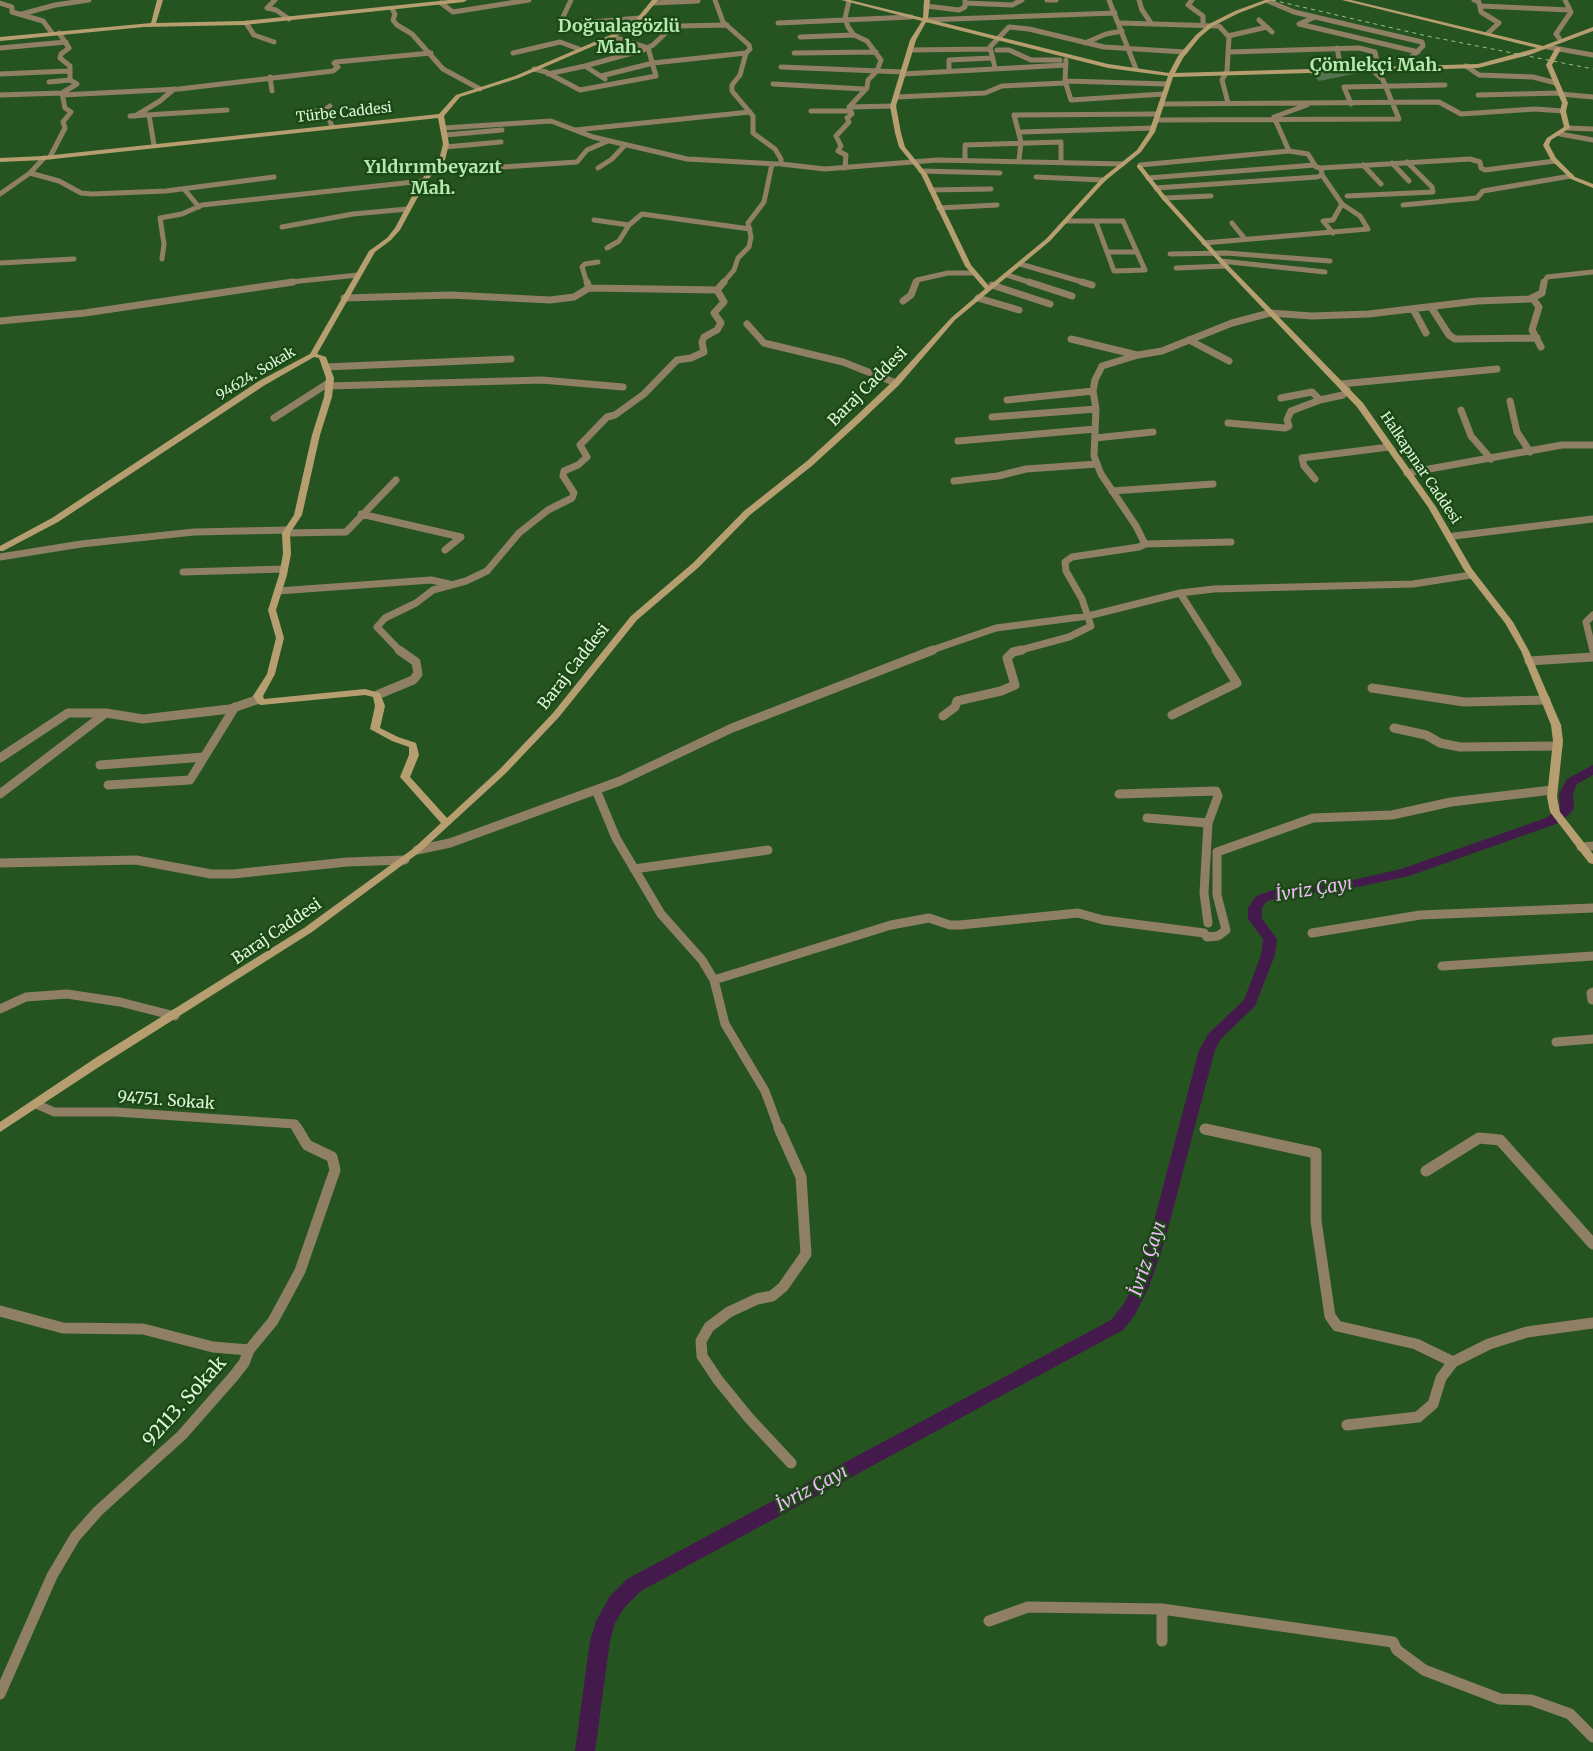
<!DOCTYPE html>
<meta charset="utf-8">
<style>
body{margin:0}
canvas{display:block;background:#265420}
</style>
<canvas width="1593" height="1751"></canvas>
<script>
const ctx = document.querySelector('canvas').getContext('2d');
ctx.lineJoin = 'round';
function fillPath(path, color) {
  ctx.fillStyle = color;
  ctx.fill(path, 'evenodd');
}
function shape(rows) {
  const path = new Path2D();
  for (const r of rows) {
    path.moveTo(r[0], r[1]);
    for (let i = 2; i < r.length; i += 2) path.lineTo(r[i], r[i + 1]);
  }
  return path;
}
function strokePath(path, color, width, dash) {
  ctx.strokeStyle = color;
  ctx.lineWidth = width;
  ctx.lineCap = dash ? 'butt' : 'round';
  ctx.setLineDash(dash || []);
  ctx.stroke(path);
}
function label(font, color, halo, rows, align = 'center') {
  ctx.font = font + ' Merriweather,serif';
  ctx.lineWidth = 5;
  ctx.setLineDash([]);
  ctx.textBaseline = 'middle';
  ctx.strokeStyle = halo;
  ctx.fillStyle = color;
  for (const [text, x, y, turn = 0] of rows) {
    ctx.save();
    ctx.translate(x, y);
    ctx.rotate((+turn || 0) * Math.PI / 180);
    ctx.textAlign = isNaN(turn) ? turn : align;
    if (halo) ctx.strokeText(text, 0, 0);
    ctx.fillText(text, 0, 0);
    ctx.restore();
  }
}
const green = shape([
 [1360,70,1363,72,1319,81,1310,73]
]);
const river = shape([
 [1593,765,1593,775,1577,784,1573,794,1574,808,1571,813,1556,824,1409,876,1353,888,1276,898,1266,902,1262,908,1262,919,1277,939,1275,955,1255,1006,1220,1040,1215,1050,1165,1240,1149,1287,1135,1315,1123,1330,641,1591,624,1608,615,1623,610,1641,595,1751,575,1751,590,1641,596,1621,610,1596,627,1579,1111,1320,1123,1305,1133,1287,1149,1240,1199,1050,1209,1033,1244,1000,1261,955,1263,939,1248,919,1248,908,1256,896,1273,890,1353,880,1401,869,1546,818,1560,808,1559,794,1567,779,1593,765]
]);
const streetFar3 = shape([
 [275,0,267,8,276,10,289,19],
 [571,0,563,17,566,24,640,18],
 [715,0,723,22,749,45,750,49,746,53,740,75,732,85,732,91,753,116,753,133,775,149,781,159,781,164,825,169,937,160,1123,164],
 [1047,0,1056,0],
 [1109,0,1136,69],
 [1139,0,1142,10,1151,23],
 [1192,0,1188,5,1203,16,1203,25],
 [1474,0,1479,2,1481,12,1499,23,1488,33],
 [1268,1,1294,12,1422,42,1423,46,1402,66],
 [0,3,12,7,12,12,43,21,52,33],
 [441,3,453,12,529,0],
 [653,3,698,1],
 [965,3,1012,5,1022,0],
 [926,6,959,10,965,7,965,0],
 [1481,6,1570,10],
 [392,9,395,14,393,20,397,25,412,34,443,69,480,89],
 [22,14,55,5,89,0],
 [1315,17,1299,24,1418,52],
 [925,20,1115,13],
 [1259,20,1272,32],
 [246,23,254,35,274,42],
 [778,23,911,17],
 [1120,23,1219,26,1229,37,1227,71,1222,80,1228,103],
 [630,27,727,25],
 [1228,36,1267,27],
 [800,37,854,35],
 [1559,38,1556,34,1571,12,1565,0],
 [1085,43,1106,34,1122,31],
 [1548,47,1593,55],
 [0,48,66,42],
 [1337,48,1341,68],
 [910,50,990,49],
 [997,50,1009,50,1031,60,1060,60],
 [1229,52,1359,48,1375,52,1378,67],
 [513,53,560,42,579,49],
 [794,53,876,52],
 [1066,60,1065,81,1071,100,1164,94],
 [585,66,643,50,653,45,672,27],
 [1466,66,1479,75,1533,77,1556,83],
 [781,67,903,72],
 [995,68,990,47,1009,27,1029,29,1104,47,1185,52],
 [534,69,546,72,580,90,656,76,648,48,613,37],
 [949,71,949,60,992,58],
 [0,74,68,71],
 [548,74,585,66,605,79],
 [903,74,1066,65],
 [601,76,653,63,746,53],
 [270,77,272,91],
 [1065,81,1167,84],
 [49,82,70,80],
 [773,84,864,89],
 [1560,94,1593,97],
 [0,95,62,93],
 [62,95,179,89,333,71,338,67,334,63,336,62,431,53],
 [1478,95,1560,93],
 [897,97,985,93,1002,86,1065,83],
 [1161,104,1439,102,1461,114,1535,109,1563,111],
 [1351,104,1344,87,1445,85],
 [330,106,325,110,332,126],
 [849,107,893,106],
 [811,111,851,111],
 [307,112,325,110],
 [149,115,154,145],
 [130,116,227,110],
 [135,116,160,101,174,89],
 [1156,120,1399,119,1383,80,1371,69],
 [444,128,551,121,593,137,687,159,777,164],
 [1567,128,1593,129],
 [575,130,750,112],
 [1020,132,1153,128],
 [1560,134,1593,140],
 [445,135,502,130],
 [445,147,501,142],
 [1289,151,1274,117,1307,105],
 [50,157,65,128,63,122,71,112,65,108,62,93,77,84,70,80,70,66,60,58,61,54,69,48,59,33],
 [965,160,965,145,1061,142,1061,162],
 [1019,160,1021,142,1014,115,1158,114],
 [1392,163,1409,181],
 [1140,165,1289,151,1308,154,1316,167,1321,168,1470,159,1480,162,1481,168,1485,170,1555,161],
 [1363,165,1381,184],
 [598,168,612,159,625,145],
 [845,168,846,155,838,151,841,146,836,136,849,122,847,118,852,114,849,107,867,88,868,80,877,71,881,60,867,41,854,35,848,27,845,18,849,1],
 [921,171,1000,173],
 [429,172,577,162,587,150,608,141],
 [30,173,59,181,81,193,92,194,166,191,274,177],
 [1322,175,1342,204,1333,220,1323,221,1333,233],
 [1036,177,1103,180],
 [1148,178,1315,165],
 [1156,188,1317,177,1322,175,1321,168],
 [184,189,199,207],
 [931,190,991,189],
 [0,194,30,173,44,158],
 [1347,196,1433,192,1432,187,1407,162],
 [1164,198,1211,196],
 [1403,205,1477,198,1483,191,1571,176],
 [939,208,997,205],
 [594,220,629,225],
 [1066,221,1123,221,1145,270,1114,271,1096,222],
 [1232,223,1245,239],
 [282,227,353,214,408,209],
 [1204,243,1368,229,1360,216,1342,204],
 [607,248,619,241,629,225,642,214,750,229],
 [1107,252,1137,252],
 [1170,254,1226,253,1330,261],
 [162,259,164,244,160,218,182,214,202,205,423,181],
 [1221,261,1325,272],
 [0,263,74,259],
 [1020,264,1086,283],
 [1176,268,1226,266],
 [1007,275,1032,283],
 [281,283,358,275],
 [587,283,582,267,585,264,598,262],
 [723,283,734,270,738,258,749,247,751,237,748,223,764,202,772,164],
 [916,283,917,280,948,273,973,273],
 [1544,283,1547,277,1593,272]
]);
const streetFar2 = shape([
 [587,282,589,288],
 [1029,282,1072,296],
 [1082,282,1092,285],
 [992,285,1050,304],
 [344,298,451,295,550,300,574,297,589,288,717,290,724,282],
 [978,298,1019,310],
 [1533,299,1539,307,1532,330,1541,347],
 [903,301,911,295,916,282],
 [1431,307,1449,335,1455,339,1537,338],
 [1413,309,1426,333],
 [0,321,85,313,293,282],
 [747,324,764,343,843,362,896,383],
 [1071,339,1137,355],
 [1189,340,1229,361],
 [326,367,511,359],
 [1341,384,1497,369],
 [329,386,542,380,623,387],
 [1281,398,1312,392,1320,400],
 [1007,400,1093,391],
 [1510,401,1517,432,1530,452],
 [1461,410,1471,436,1491,459],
 [992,417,1096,409],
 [274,418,330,382],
 [1228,423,1285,428,1289,426,1287,420,1291,411,1320,400,1343,395,1347,390],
 [1095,438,1153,432],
 [958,441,1095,429],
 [1407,473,1562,445,1593,445],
 [1315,479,1304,466,1302,458,1389,447],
 [954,481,998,476,1026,469,1097,464],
 [1112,491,1213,484],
 [361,514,461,537,445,550],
 [286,533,346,532,396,480],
 [1454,536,1593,519],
 [1145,544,1231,542],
 [0,557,81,544,194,532,288,530],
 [183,572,284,569],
 [278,591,431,580,449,584],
 [1180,593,1217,651],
 [400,651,377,627,385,618,416,603,433,590,466,581,487,571,519,533,548,510,572,498,574,493,563,476,564,471,578,465,587,457,580,445,607,417,615,415,644,394,677,360,691,358,704,352,702,342,704,337,717,330,721,323,714,313,724,302,717,290],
 [929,651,996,628,1088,616,1180,593,1214,589,1413,584,1471,575],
 [1017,651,1069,637,1091,626,1082,599,1066,571,1065,562,1072,557,1139,547,1145,544,1136,526,1101,474,1094,456,1096,409,1093,391,1095,380,1102,366,1138,355,1162,351,1232,323,1270,313,1312,316,1369,314,1477,301,1530,299,1542,293,1544,282],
 [1593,651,1586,622,1593,615]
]);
const streetFar1 = shape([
 [1529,661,1593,657],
 [1372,688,1464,702,1546,700],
 [377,695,413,680,418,674,416,662,399,650],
 [1172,715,1237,683,1216,650],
 [943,716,955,707,957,701,1001,691,1015,685,1007,658,1013,652,1022,650],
 [1394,728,1426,735,1440,743,1460,747,1558,746],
 [0,758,68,713,106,713],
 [100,765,204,757],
 [108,785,190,780,235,707],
 [596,790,616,838,661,914,702,960,714,980,725,1024,765,1091,779,1129],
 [0,794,106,713,143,719,230,709,259,699],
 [1119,794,1216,791,1218,796,1208,823,1204,893,1208,923],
 [1147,818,1208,823],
 [1581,847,1593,846],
 [417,850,450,843,620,781,732,728,933,650],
 [0,863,136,860,211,874,233,874,347,862,405,860],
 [634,869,768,850],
 [1312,933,1420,915,1593,908],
 [1442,966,1593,956],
 [714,980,891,925,929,918,950,925,960,925,1078,913,1103,920,1204,933,1207,937,1218,936,1226,930,1217,895,1217,852,1313,818,1392,815,1451,802,1552,790],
 [1592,1000,1591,993,1593,992],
 [0,1009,26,997,67,994,120,1002,175,1016],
 [1556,1042,1593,1039],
 [36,1104,54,1112,116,1112,295,1124,298,1129]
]);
const street = shape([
 [779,1128,801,1177,806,1254,783,1287,772,1296,757,1299,729,1312,709,1327,701,1341,702,1356,718,1380,749,1418,791,1463],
 [1205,1129,1316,1153,1316,1221,1330,1316,1337,1326,1416,1344,1453,1362],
 [1426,1171,1479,1138,1500,1140,1593,1244],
 [0,1311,63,1328,143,1329,213,1347,249,1350],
 [1347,1425,1418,1417,1433,1404,1441,1378,1453,1362,1489,1344,1527,1332,1593,1323],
 [1162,1609,1162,1641],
 [989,1621,1028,1607,1162,1609,1393,1642,1397,1650,1424,1670,1500,1699,1531,1700,1570,1714,1593,1737],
 [0,1694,52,1576,75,1537,98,1511,182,1435,233,1377,244,1363,249,1350,273,1321,300,1271,335,1170,332,1157,307,1145,297,1128]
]);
const secondary = shape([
 [157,0,163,0,156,23,244,21,449,0,467,0,464,2,244,25,144,27,0,41,0,37,151,23,157,0],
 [652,0,658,0,642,19,626,32,519,78,460,97,444,116,449,144,445,160,426,182,400,230,391,240,375,252,317,354,326,357,334,378,332,397,320,435,302,515,290,533,291,554,287,575,276,610,284,638,275,674,263,696,264,699,365,689,380,693,385,706,380,728,398,737,416,743,419,755,410,777,447,818,500,769,553,713,631,616,693,563,744,511,807,461,854,418,893,381,951,318,985,289,965,266,921,174,899,147,895,133,890,106,910,40,922,21,841,0,850,0,923,18,924,0,930,0,928,19,1108,64,1169,73,1178,56,1196,35,1209,24,1235,11,1265,0,1273,0,1239,13,1213,26,1200,37,1183,58,1175,73,1478,64,1537,48,1342,0,1351,0,1543,46,1593,27,1593,31,1529,55,1478,68,1173,77,1155,132,1141,152,1105,181,1050,241,955,320,899,385,860,422,813,465,750,515,699,567,637,620,559,717,506,773,420,852,312,932,105,1063,0,1132,0,1122,97,1057,304,928,414,848,441,823,400,777,409,755,409,747,392,741,370,729,375,706,373,697,365,695,261,705,258,704,253,696,267,674,276,638,268,610,279,575,283,554,282,533,294,515,312,435,324,397,326,378,319,358,314,357,265,385,58,522,3,551,0,551,0,546,52,518,259,381,310,354,369,251,387,238,395,228,420,181,439,160,443,144,438,118,44,160,0,162,0,158,44,156,439,114,456,95,515,76,622,30,638,17,652,0],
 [926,22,1108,68,1168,76,1149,132,1137,150,1101,179,1046,239,989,286,971,265,927,174,905,147,901,133,896,106,916,40,926,22],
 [1558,47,1561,49,1552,65,1568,103,1566,111,1570,128,1551,140,1549,145,1556,158,1575,177,1593,184,1593,188,1571,179,1551,160,1543,145,1547,138,1564,127,1560,111,1562,103,1546,65,1555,49,1558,47],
 [1137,165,1141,165,1166,197,1223,260,1363,403,1436,507,1472,569,1513,622,1529,651,1561,725,1563,741,1557,797,1560,812,1593,854,1593,864,1589,863,1550,812,1547,797,1553,741,1551,725,1521,651,1505,623,1464,570,1428,507,1357,407,1219,262,1162,199,1137,167,1137,165]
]);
const rail = shape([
 [1272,0,1427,36,1593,69]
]);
const farStreetnames = [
 ["Türbe Caddesi",344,113,-6],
 ["94624. Sokak",256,374,-31],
 ["Halkapınar Caddesi",1420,468,56]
];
const streetNames = [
 ["Baraj Caddesi",868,387,-45],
 ["Baraj Caddesi",574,667,-52],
 ["Baraj Caddesi",277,932,-34],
 ["94751. Sokak",166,1101,4]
];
const farDistrictnames = [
 ["Doğualagözlü",619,27],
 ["Mah.",619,48],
 ["Çömlekçi Mah.",1376,66],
 ["Yıldırımbeyazıt",433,168],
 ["Mah.",433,189]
];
const waterNames = [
 ["İvriz Çayı",1314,890,-9],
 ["İvriz Çayı",1148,1259,-71],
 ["İvriz Çayı",812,1489,-28]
];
const nearStreetnames = [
 ["92113. Sokak",185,1402,-48]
];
fillPath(green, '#54744f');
fillPath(river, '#44194b');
strokePath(streetFar3, '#8f7f64', 5);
strokePath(streetFar2, '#8f7f64', 7);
strokePath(streetFar1, '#8f7f64', 9);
strokePath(street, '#8f7f64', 11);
fillPath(secondary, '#b79e71');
strokePath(rail, '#9cbd97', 1, [4, 4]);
label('14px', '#ddf7d9', '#1b4815', farStreetnames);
label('16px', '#ddf7d9', '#1b4815', streetNames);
label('bold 18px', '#b6e9af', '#1b4815', farDistrictnames);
label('italic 18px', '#f0baf9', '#1b4815', waterNames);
label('19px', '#ddf7d9', '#1b4815', nearStreetnames);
</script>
